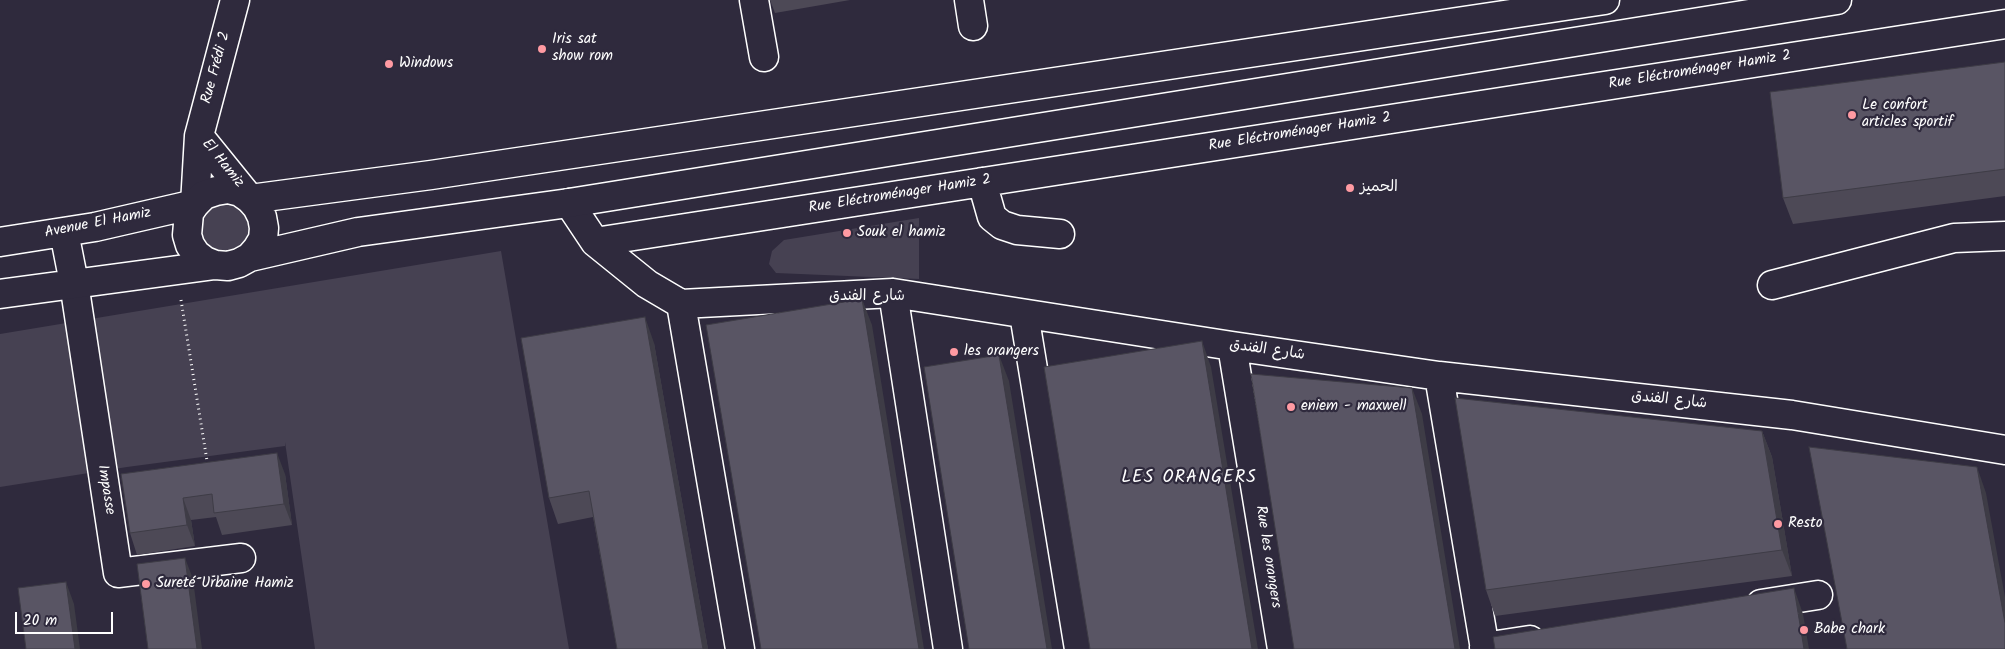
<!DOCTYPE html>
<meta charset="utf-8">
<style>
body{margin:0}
#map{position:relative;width:2005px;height:649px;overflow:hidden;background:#2f2a3d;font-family:Kalam,sans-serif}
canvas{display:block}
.scale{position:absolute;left:15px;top:612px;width:98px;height:22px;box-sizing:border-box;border:2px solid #fff;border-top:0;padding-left:6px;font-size:15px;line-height:18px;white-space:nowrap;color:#fff;-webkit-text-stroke:4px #2f2a3d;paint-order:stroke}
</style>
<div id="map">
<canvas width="2005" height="649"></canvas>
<div class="scale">20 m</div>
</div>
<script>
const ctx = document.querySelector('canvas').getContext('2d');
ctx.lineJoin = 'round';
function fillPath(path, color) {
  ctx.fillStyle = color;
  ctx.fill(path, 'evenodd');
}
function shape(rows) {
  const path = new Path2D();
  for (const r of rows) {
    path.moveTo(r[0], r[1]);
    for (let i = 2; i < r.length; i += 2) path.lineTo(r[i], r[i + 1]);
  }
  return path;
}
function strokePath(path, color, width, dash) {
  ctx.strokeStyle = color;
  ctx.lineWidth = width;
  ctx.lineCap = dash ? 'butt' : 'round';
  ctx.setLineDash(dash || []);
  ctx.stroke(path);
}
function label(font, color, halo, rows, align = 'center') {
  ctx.font = font + ' Kalam,"Playpen Sans Arabic",sans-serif';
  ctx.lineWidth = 4.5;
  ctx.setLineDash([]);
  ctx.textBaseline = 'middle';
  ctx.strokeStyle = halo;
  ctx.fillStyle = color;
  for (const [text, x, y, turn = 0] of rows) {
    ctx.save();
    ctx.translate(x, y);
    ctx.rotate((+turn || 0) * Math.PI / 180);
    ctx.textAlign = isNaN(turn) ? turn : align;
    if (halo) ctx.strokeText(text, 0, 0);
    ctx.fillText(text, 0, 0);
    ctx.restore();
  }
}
const green = shape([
 [229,203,238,205,245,210,253,225,246,249,221,256,206,247,201,238,201,221,206,213,212,207,221,204],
 [919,218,919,279,776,273,769,264,772,251,784,240],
 [501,251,569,649,315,649,285,442,285,446,127,467,0,487,0,334]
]);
const path = shape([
 [181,300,208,467]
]);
const minor = shape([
 [754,0,764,57],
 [969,0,973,26],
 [199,136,250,199],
 [982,182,992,217,1002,225,1017,230,1060,234],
 [569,203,595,242,647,284,681,304,893,293,1232,346,1439,376,1792,415,2005,450],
 [195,204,199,136,235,0],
 [595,242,2005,24],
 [74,283,118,573,241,558],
 [1772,285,1954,238,2005,236],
 [893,293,948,649],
 [681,304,740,649],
 [1024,314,1079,649],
 [1232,346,1282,649],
 [1439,376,1485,649],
 [1761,604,1818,595],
 [1484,647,1530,640]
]);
const highway = shape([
 [250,199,431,175,1605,0],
 [64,232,74,283],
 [0,242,95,227,195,204,204,195,216,191,228,189,240,192,250,199,257,207,262,217,264,228,263,239,257,249,250,257,239,263,228,266,215,265,205,261,196,254,190,245,187,235,189,213,195,204],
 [250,257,358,232,569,203,1837,0],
 [0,294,215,265]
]);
const wall = shape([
 [770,0,850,0,775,13],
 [2005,62,2005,196,1793,224,1783,198],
 [654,343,708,649,617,649,593,517,558,524,549,498],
 [1762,431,1772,457,1792,576,1495,616,1486,590],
 [121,474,285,474,292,525,222,535,216,517,191,520,195,546,137,555,130,533]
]);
const shadedWall = shape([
 [862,299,872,325,924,649,919,649],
 [645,317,654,343,708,649,703,649],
 [1202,341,1211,367,1258,649,1252,649],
 [999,355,1009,381,1052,649,1047,649],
 [1412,388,1422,414,1460,649,1455,649],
 [1762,431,1772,457,1792,576,1782,550],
 [277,453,285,474,292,525,284,504],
 [1977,467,1986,493,2005,597,2005,623],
 [183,498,191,520,195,546,187,525],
 [185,558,193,579,202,649,197,649],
 [66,582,74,604,80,649,75,649],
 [1794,588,1803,614,1809,649,1804,649]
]);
const building = shape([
 [2005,62,2005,169,1783,198,1770,92,2005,62],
 [862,299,919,649,761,649,706,325,862,299],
 [645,317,703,649,617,649,589,491,549,498,521,338,645,317],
 [1202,341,1252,649,1090,649,1044,367,1202,341],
 [999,355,1047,649,969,649,924,367,999,355],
 [1251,374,1412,388,1455,649,1294,649,1251,374],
 [1455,398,1762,431,1782,550,1486,590,1455,398],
 [1809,447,1977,467,2005,623,2005,649,1847,649,1809,447],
 [277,453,284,504,214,513,212,494,183,498,187,525,130,533,121,474,277,453],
 [185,558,197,649,148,649,137,564,185,558],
 [66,582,75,649,26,649,18,588,66,582],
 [1794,588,1804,649,1495,649,1493,637,1794,588]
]);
const markers = [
 [542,49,5,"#ff9aa2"],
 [389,64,5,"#ff9aa2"],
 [1852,115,5,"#ff9aa2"],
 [1350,188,5,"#ff9aa2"],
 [847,233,5,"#ff9aa2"],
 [954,352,5,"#ff9aa2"],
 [1291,407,5,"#ff9aa2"],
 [1778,524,5,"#ff9aa2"],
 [146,584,5,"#ff9aa2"],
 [1804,630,5,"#ff9aa2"]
];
const poiNames = [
 ["Iris sat",552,40],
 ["show rom",552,57],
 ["Windows",399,64],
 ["Le confort",1862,106],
 ["articles sportif",1862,123],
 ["الحميز",1360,188],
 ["Souk el hamiz",857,233],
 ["les orangers",964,352],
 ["eniem - maxwell",1301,407],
 ["Resto",1788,524],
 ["Sureté Urbaine Hamiz",156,584],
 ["Babe chark",1814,630]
];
const streetNames = [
 ["Rue Frédi 2",217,68,-75],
 ["Rue Eléctroménager Hamiz 2",1700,71,-9],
 ["Rue Eléctroménager Hamiz 2",1300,133,-9],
 ["El Hamiz",222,164,51],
 ["Rue Eléctroménager Hamiz 2",900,195,-9],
 ["Avenue El Hamiz",98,224,-11],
 ["شارع الفندق",867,297],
 ["شارع الفندق",1267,351,8],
 ["شارع الفندق",1669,401,6],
 ["Impasse",105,490,81],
 ["Rue les orangers",1267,557,81]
];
const quarterNames = [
 ["LES ORANGERS",1189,479]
];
fillPath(green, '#464152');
strokePath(minor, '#fff', 31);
strokePath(highway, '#fff', 31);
strokePath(path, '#fff', 3, [1, 4]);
strokePath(minor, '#2f2a3d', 28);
strokePath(highway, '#2f2a3d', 28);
fillPath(wall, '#4d4956');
fillPath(shadedWall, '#3e3c46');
fillPath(building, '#595564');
strokePath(building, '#3e3c46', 1);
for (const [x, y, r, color] of markers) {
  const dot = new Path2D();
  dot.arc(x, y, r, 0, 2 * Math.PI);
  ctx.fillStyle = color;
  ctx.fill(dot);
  strokePath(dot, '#2f2a3d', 2);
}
label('15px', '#fff', '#2f2a3d', poiNames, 'left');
label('15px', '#fff', '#2f2a3d', streetNames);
ctx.letterSpacing = '1px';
label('18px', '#fff', '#2f2a3d', quarterNames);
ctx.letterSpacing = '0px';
</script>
